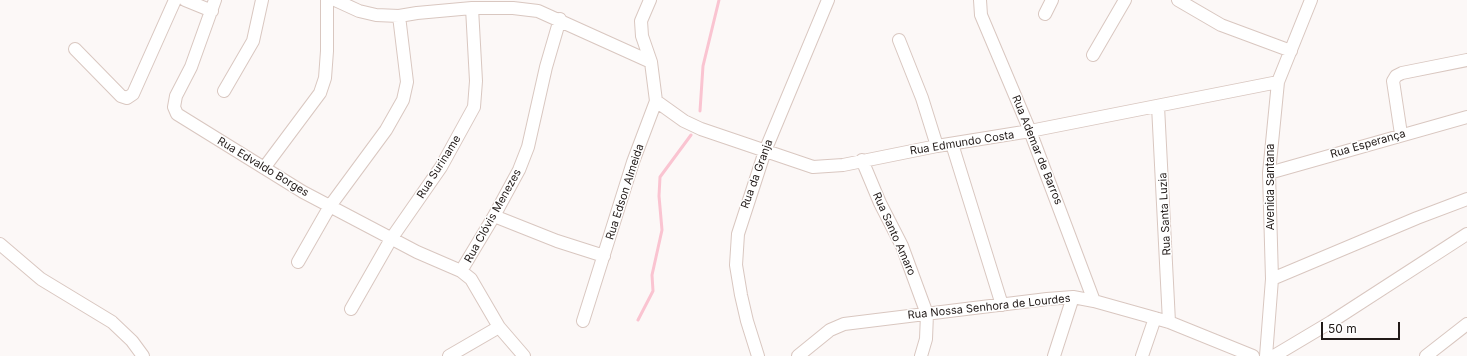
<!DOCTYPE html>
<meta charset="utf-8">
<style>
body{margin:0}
#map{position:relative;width:1467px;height:356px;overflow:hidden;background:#fcf8f7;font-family:Inter,sans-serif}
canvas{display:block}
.scale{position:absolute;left:1321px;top:322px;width:79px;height:18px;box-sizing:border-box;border:2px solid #211a18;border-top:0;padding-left:5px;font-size:12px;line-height:14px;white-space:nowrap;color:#211a18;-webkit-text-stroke:3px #fff;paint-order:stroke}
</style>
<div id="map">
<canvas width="1467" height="356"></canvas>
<div class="scale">50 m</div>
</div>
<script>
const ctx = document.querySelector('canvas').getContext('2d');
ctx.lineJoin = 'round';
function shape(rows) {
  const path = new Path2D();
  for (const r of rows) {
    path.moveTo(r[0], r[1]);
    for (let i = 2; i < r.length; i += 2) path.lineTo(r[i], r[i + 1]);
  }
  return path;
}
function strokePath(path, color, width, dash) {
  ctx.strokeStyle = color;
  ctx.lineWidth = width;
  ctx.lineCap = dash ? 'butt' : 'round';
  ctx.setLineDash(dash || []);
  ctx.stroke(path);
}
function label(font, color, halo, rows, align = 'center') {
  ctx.font = font + ' Inter,sans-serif';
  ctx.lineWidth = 3;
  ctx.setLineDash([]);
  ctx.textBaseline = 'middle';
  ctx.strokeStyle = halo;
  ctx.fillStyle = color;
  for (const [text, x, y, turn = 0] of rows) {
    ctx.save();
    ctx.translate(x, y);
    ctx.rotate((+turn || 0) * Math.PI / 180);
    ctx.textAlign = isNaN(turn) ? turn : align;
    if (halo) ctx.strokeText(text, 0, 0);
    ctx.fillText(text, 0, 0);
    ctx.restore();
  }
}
const stream = shape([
 [700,111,703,66,719,0],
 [638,320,653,291,652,275,662,230,659,196,660,177,691,135]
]);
const minor = shape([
 [185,0,212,11],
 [215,0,191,67,176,96,174,107,177,114,303,192,417,252,461,271,471,279,499,327,524,356],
 [335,0,359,11,376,15,399,16,417,13,472,8,513,8,538,11,651,62],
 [980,0,981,15,1030,131,1094,301],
 [1178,0,1221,25,1291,51],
 [1045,14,1052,0],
 [899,40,922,98,937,146],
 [75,49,121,96,127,98,133,94,175,0],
 [1093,55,1125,0],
 [224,91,253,41,262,0],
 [656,101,684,121,701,129,813,167,843,165,937,146,1030,131,1278,82],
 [1158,106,1169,322],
 [1401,134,1393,81,1396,76,1402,73,1467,60],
 [952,144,1002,305],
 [862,160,880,203,902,246,927,314,926,339,921,356],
 [264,168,320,93,325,78,327,51,327,0],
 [1269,173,1467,117],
 [494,216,557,241,604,256],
 [0,244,41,279,112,322,132,341,143,356],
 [298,262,330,206,386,130,403,100,407,82,399,16],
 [461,271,494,216,519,170,528,147,546,67,560,19],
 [1272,279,1417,218,1467,199],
 [351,309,391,239,441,167,474,107,476,81,472,8],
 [583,321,633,162,656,101,651,62,642,36,641,21,650,0],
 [449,356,499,327],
 [758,356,747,321,741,295,736,265,738,234,765,151,828,0],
 [798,356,830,330,844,324,1047,299,1073,297,1094,301,1169,322,1253,356],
 [1054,356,1073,297],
 [1142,356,1155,318],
 [1266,356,1272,279,1269,173,1278,82,1311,0],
 [1274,356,1331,322,1467,234],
 [1426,356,1467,324]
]);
const streetNames = [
 ["Rua Edmundo Costa",962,143,-9],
 ["Rua Esperança",1368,144,-16],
 ["Rua Ademar de Barros",1037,150,68],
 ["Rua Edvaldo Borges",263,167,31],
 ["Rua Suriname",439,167,-58],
 ["Rua da Granja",757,174,-70],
 ["Avenida Santana",1271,187,-90],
 ["Rua Edson Almeida",625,192,-72],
 ["Rua Santa Luzia",1165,214,-93],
 ["Rua Clóvis Menezes",493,216,-61],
 ["Rua Santo Amaro",894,234,66],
 ["Rua Nossa Senhora de Lourdes",989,307,-6]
];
strokePath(stream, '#fac4d1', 3);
strokePath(minor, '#d9c7c0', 14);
strokePath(minor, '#fff', 12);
label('11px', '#211a18', '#fff', streetNames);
</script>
